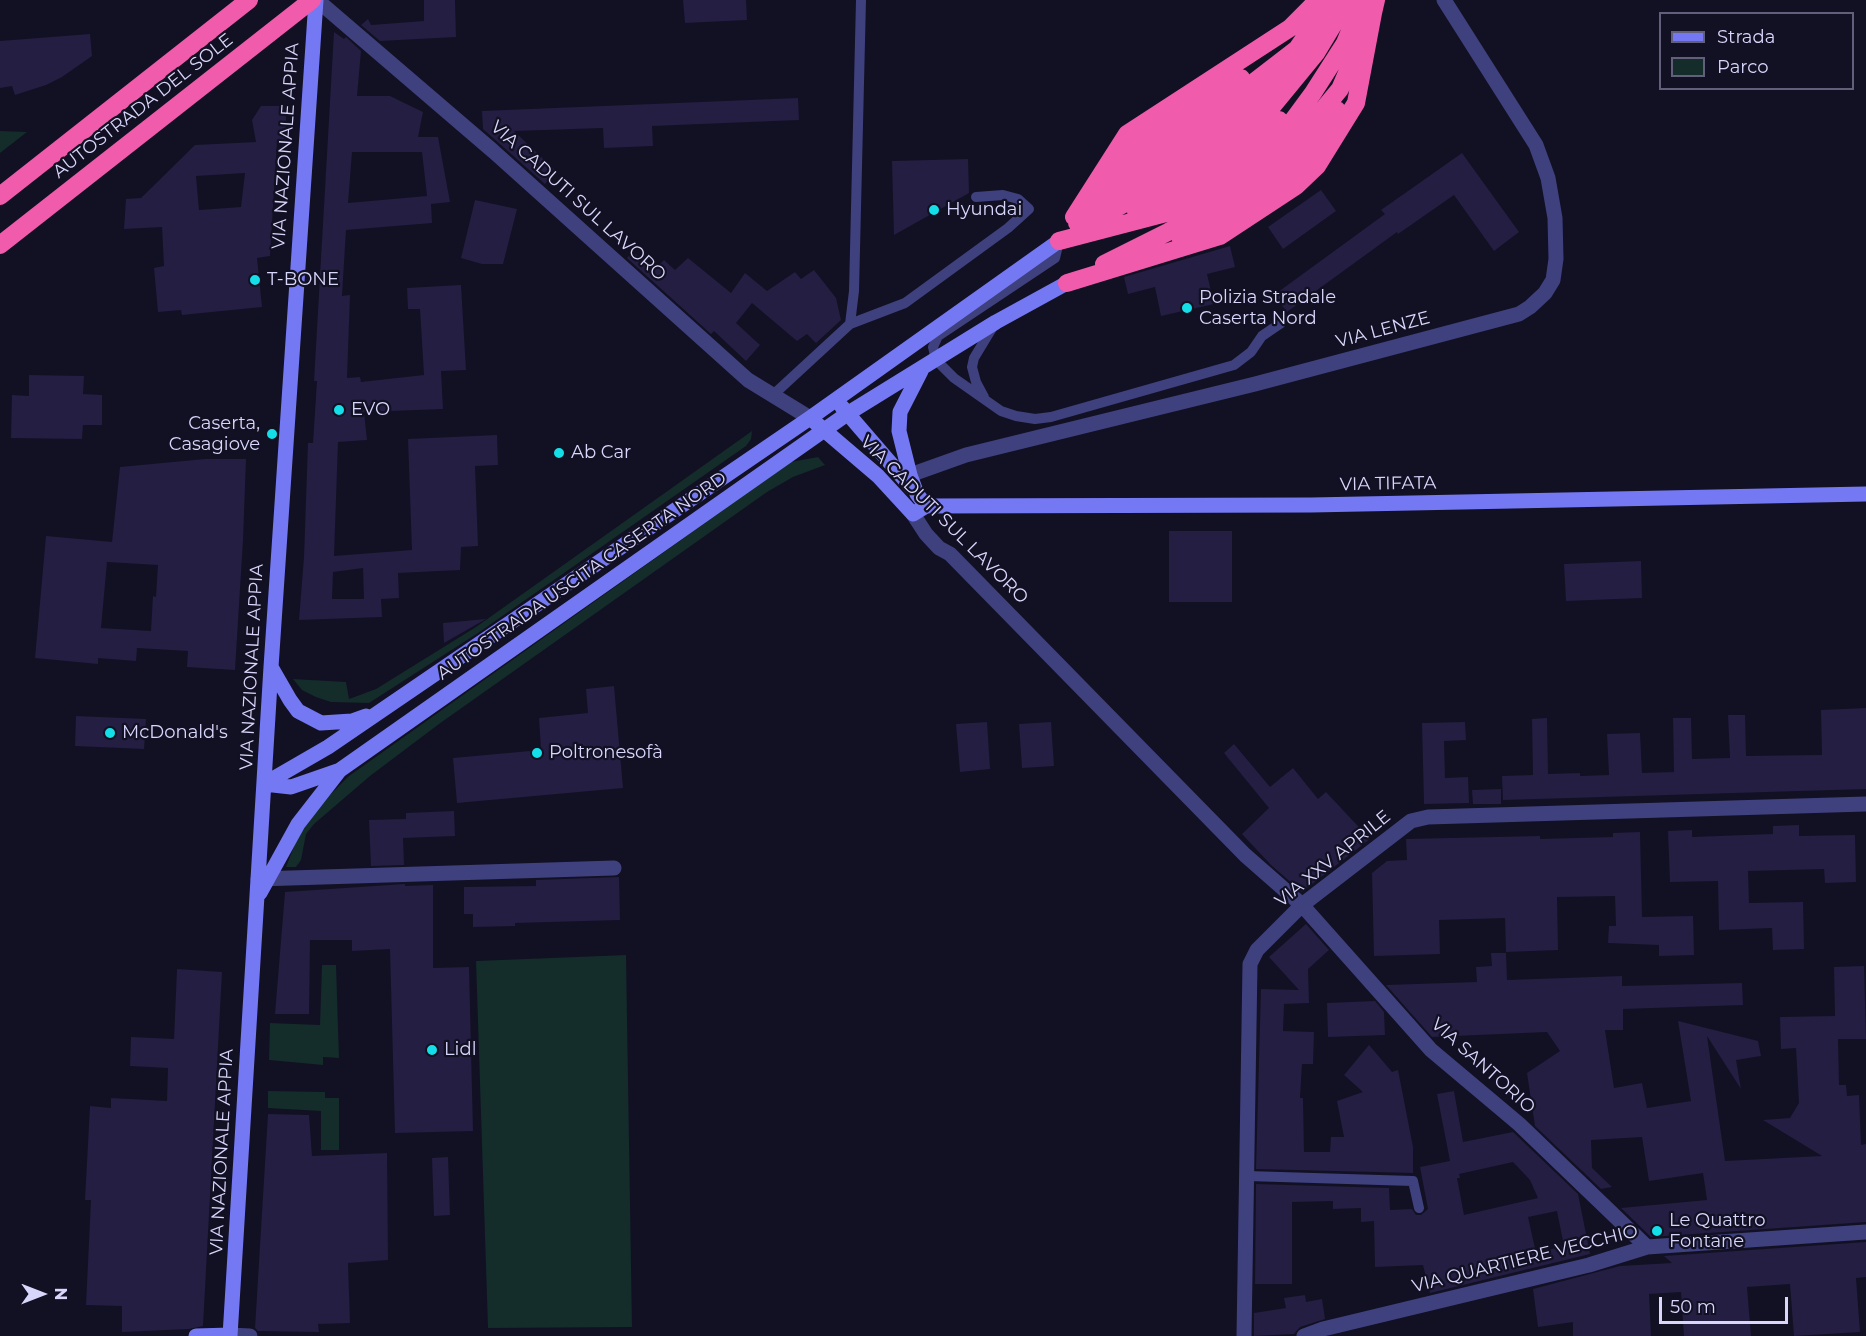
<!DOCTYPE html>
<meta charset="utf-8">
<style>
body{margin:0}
#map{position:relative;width:1866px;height:1336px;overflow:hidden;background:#121023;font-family:Montserrat,sans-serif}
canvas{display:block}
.legend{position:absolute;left:1659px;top:12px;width:195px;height:78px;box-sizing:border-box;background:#121023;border:2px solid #615f79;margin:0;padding:8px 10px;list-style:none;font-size:18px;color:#d8d6fb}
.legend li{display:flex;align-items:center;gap:12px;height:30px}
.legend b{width:30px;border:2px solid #615f79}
.north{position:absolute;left:12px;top:1264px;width:60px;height:60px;-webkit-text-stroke:4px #121023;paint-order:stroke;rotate:90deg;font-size:16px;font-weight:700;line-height:24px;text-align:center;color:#d8d6fb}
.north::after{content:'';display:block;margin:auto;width:21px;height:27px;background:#d8d6fb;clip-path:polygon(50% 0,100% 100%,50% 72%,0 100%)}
.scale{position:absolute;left:1659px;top:1297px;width:129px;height:27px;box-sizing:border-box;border:3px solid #d8d6fb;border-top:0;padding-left:8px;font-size:18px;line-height:21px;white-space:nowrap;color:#d8d6fb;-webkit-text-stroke:4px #121023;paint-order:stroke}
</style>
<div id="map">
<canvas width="1866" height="1336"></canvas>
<ul class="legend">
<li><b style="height:8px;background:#7578f3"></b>Strada</li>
<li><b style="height:16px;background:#142c2a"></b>Parco</li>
</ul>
<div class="north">N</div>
<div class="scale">50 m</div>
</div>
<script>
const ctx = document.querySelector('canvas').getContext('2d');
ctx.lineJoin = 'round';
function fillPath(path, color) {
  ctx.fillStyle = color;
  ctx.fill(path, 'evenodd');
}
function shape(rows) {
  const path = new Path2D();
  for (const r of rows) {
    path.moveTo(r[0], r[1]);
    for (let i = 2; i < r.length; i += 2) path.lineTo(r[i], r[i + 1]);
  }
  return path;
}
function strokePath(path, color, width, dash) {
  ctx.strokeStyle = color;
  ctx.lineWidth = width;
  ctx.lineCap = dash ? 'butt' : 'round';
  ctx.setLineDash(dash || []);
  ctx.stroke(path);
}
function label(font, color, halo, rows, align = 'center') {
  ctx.font = font + ' Montserrat,sans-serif';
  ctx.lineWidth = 4.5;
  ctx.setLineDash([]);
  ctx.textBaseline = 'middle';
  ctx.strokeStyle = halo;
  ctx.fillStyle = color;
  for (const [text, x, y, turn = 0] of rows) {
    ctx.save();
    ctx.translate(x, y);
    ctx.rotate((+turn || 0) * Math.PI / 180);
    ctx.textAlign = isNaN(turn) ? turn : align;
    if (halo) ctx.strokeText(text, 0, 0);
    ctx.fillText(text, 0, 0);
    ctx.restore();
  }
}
const green = shape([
 [0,131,27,132,0,153],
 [752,431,751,439,746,446,478,633,369,703,331,702,316,697,302,690,293,679,346,682,349,699,376,689,476,627],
 [818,457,825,465,793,477,767,492,439,724,370,776,314,824,306,834,301,860,296,867,286,867,300,831,331,794,349,776,791,462],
 [626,955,632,1327,488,1328,476,961],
 [322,965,336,965,339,1058,323,1057,323,1065,269,1060,270,1023,320,1025],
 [268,1091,325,1092,325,1098,339,1098,339,1150,321,1150,321,1111,268,1108]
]);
const building = shape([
 [424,0,455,0,456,37,380,41,361,25,368,19,371,25,424,21],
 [683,0,746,0,747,20,685,23],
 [334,32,344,39,346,37,361,51,357,96,390,96,423,112,418,137,438,137,450,202,431,204,432,223,346,230,342,296,350,295,347,378,360,377,361,382,424,375,420,309,408,309,407,288,461,285,466,370,441,371,443,409,364,412,367,440,338,442,334,556,412,550,408,439,497,435,498,465,475,466,478,546,461,547,460,570,398,573,399,598,381,599,382,617,299,620,304,557,308,443,313,443,317,381,314,381],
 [352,152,422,152,427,196,348,203],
 [363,568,364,599,332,599,333,572],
 [90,34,92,56,62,77,46,85,15,95,12,86,0,88,0,41],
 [798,98,799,120,652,126,653,146,604,148,603,128,514,131,556,171,545,184,483,129,482,111],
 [261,106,286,106,286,141,277,141,270,256,257,258,262,307,182,315,181,310,158,312,154,268,164,266,162,227,124,229,126,199,141,198,195,145,256,142,252,120],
 [245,173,241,207,199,210,196,176],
 [1462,153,1519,232,1494,251,1454,195,1398,234,1397,232,1287,312,1274,295,1385,214,1381,210],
 [968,159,969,193,894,235,892,161],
 [1321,190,1336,211,1283,249,1268,227],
 [475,200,517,209,503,264,482,264,461,258],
 [1230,246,1235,267,1207,274,1214,304,1161,316,1155,287,1128,294,1124,277],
 [632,252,655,269,664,260,675,270,688,258,731,293,745,273,767,291,795,272,801,279,814,270,836,298,841,320,816,343,807,334,797,341,752,303,736,323,760,345,746,361,714,331,711,334,627,258],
 [29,375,84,376,83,394,102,395,102,425,83,425,82,439,11,438,12,395,29,396],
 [205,459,246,459,243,540,235,670,187,667,188,651,137,648,136,661,98,658,98,664,35,658,46,536,112,542,120,467],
 [107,562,158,565,156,597,153,596,151,631,101,628],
 [1169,531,1232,531,1232,602,1169,602],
 [1641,561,1642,598,1566,601,1564,564],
 [486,619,444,643,443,623],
 [614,686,623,788,457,803,453,758,541,750,539,718,588,713,586,689],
 [1866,708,1866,789,1503,800,1502,776,1533,775,1532,719,1547,718,1548,774,1580,773,1580,776,1609,775,1607,734,1640,733,1642,773,1674,772,1673,718,1691,718,1692,759,1730,758,1728,715,1745,715,1746,756,1822,755,1821,710],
 [76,716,146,719,144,749,75,746],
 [987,722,990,769,960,772,956,724],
 [1051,722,1054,766,1022,768,1019,724],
 [1465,722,1466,740,1444,741,1445,778,1468,777,1469,803,1424,804,1422,723],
 [1234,744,1270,787,1293,768,1318,799,1326,792,1370,839,1302,892,1271,865,1242,834,1269,808,1224,753],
 [1501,789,1501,804,1473,804,1472,790],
 [454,811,455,836,403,838,404,865,371,866,369,820,406,819,406,813],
 [1799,825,1799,836,1855,835,1856,882,1825,883,1824,869,1748,871,1749,903,1803,902,1804,949,1773,950,1772,928,1719,930,1718,881,1670,882,1668,831,1692,830,1692,837,1773,834,1773,826],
 [1640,832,1642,917,1693,916,1694,955,1659,956,1659,945,1608,943,1609,926,1616,926,1615,896,1557,897,1558,950,1506,952,1505,918,1439,920,1440,954,1374,956,1372,873,1387,861,1407,860,1406,839,1540,836,1540,839,1613,837,1613,833],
 [619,877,620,920,515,923,515,926,473,927,473,914,464,914,464,887,536,886,536,880],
 [405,884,405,886,433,885,433,968,469,967,473,1131,395,1133,390,949,352,951,352,940,310,940,309,1014,275,1014,285,892],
 [1306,924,1329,950,1308,969,1309,1003,1284,1004,1283,1031,1314,1032,1313,1064,1302,1064,1300,1098,1303,1098,1304,1152,1330,1152,1331,1137,1344,1137,1337,1101,1363,1092,1344,1075,1369,1045,1392,1072,1398,1070,1413,1147,1413,1173,1256,1169,1261,989,1299,990,1269,957],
 [1491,953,1506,953,1507,980,1622,976,1622,986,1742,983,1743,1005,1623,1009,1623,1030,1605,1030,1614,1088,1642,1083,1647,1108,1691,1101,1678,1021,1758,1041,1761,1056,1736,1060,1741,1089,1707,1036,1725,1161,1822,1156,1763,1120,1790,1118,1799,1103,1796,1048,1781,1049,1780,1017,1835,1016,1834,967,1864,966,1866,1039,1838,1039,1839,1085,1846,1085,1847,1096,1859,1095,1861,1145,1866,1144,1866,1222,1651,1237,1621,1208,1707,1200,1703,1173,1649,1181,1642,1137,1591,1140,1592,1168,1612,1187,1601,1189,1535,1126,1527,1073,1560,1051,1547,1032,1432,1037,1386,985,1477,982,1476,967,1492,966],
 [177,969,222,972,203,1326,189,1329,122,1332,122,1306,86,1305,91,1200,85,1200,90,1106,111,1108,111,1098,167,1101,168,1068,130,1066,131,1037,174,1039],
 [1375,1001,1384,1012,1385,1035,1328,1037,1327,1003],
 [1454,1091,1463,1142,1513,1132,1578,1194,1590,1254,1430,1293,1423,1265,1375,1267,1374,1221,1361,1222,1361,1208,1333,1209,1333,1201,1292,1202,1292,1284,1255,1284,1256,1184,1389,1188,1390,1210,1412,1209,1416,1215,1421,1215,1428,1209,1420,1167,1450,1161,1437,1094],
 [1513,1162,1530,1180,1538,1198,1464,1215,1457,1178,1460,1178,1459,1174],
 [1557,1211,1564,1246,1536,1253,1528,1217],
 [268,1114,309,1115,312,1156,387,1153,388,1260,348,1263,350,1323,318,1324,319,1332,258,1331,255,1328],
 [448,1157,450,1215,434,1216,432,1158],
 [1866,1242,1866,1277,1856,1278,1860,1332,1794,1336,1790,1284,1747,1287,1751,1336,1684,1336,1681,1292,1649,1294,1651,1336,1573,1336,1573,1322,1538,1327,1533,1289,1620,1266,1672,1263,1664,1256],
 [1305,1295,1306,1302,1322,1299,1325,1319,1300,1327,1294,1334,1254,1336,1254,1313,1286,1308,1284,1298]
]);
const lane = shape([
 [1059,241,1055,258,938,336,933,347,936,360,954,378,1001,411,1016,416,1035,419,1051,417,1234,365,1251,352,1262,336,1281,323],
 [850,324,905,303,1008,228,1029,209,1018,199,1003,195,976,197],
 [773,395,850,324,854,291,861,0],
 [984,397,976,382,972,367,974,358,994,325],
 [1247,1176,1413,1181,1419,1208]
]);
const street = shape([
 [317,0,493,151,748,380,810,418],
 [910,475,966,455,1255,384,1519,314,1530,307,1545,293,1553,280,1556,259,1555,218,1548,178,1536,145,1444,0],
 [913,514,926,534,939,548,950,554,1245,855,1302,905,1431,1050,1519,1124,1647,1247],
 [258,879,614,868],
 [230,1335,250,1336],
 [1244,1336,1250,964,1257,950,1302,905,1411,821,1428,817,1866,804],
 [1304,1336,1323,1329,1589,1265,1647,1247,1866,1232]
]);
const secondary = shape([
 [921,371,900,412,899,431,910,475,917,494,926,506],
 [842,407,911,487],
 [810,418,878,476,913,514,926,506,1311,505,1866,494],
 [271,667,290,700,298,711,321,723,352,721,366,716],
 [264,784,328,747,810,418,1059,241],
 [264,784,291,787,340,770,847,414,996,322,1067,283],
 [260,893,298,824,340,770],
 [196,1336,230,1335],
 [230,1336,271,667,316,0]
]);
const highway = shape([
 [1107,181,1134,148,1241,78],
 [1123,194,1201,143,1240,114,1299,60],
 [0,196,249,0],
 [1136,211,1161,201,1218,169,1279,120],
 [1074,217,1127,134,1290,28,1318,0],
 [1077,223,1140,163,1192,130,1297,49,1331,0],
 [1081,228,1209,156,1270,109,1316,53,1339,15,1344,0],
 [1181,240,1243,206,1300,160,1337,110],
 [1059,241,1166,213,1228,183,1285,131,1313,93,1345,43,1355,19,1358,0],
 [0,245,312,0],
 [1104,264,1168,232,1236,196,1293,146,1340,89,1373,13,1376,0],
 [1067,283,1220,236,1296,186,1317,166,1356,103,1373,13]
]);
const markers = [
 [934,210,6,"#14dfe9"],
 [255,280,6,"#14dfe9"],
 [1187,308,6,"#14dfe9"],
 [339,410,6,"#14dfe9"],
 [272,434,6,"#14dfe9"],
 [559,453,6,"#14dfe9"],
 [110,733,6,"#14dfe9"],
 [537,753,6,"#14dfe9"],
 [432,1050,6,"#14dfe9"],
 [1657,1231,6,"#14dfe9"]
];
const streetNames = [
 ["AUTOSTRADA DEL SOLE",143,106,-38],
 ["VIA NAZIONALE APPIA",286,146,-86],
 ["VIA CADUTI SUL LAVORO",578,201,42],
 ["VIA LENZE",1383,330,-15],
 ["VIA TIFATA",1388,484,-1],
 ["VIA CADUTI SUL LAVORO",944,520,45],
 ["AUTOSTRADA USCITA CASERTA NORD",582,576,-35],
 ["VIA NAZIONALE APPIA",252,667,-87],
 ["VIA XXV APRILE",1333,859,-39],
 ["VIA SANTORIO",1483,1066,42],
 ["VIA NAZIONALE APPIA",222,1152,-87],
 ["VIA QUARTIERE VECCHIO",1525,1259,-14]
];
const poiNames = [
 ["Hyundai",946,210],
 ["T-BONE",267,280],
 ["Polizia Stradale",1199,298],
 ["Caserta Nord",1199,319],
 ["EVO",351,410],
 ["Caserta,",260,424,"right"],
 ["Casagiove",260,445,"right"],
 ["Ab Car",571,453],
 ["McDonald's",122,733],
 ["Poltronesofà",549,753],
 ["Lidl",444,1050],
 ["Le Quattro",1669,1221],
 ["Fontane",1669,1242]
];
fillPath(green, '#142c2a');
fillPath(building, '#231e42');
strokePath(lane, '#3f407e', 10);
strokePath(street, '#3f407e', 15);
strokePath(secondary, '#7578f3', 15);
strokePath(highway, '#f15bab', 18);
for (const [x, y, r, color] of markers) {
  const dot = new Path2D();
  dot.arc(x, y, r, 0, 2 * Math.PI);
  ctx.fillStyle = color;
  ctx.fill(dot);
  strokePath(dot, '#121023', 2);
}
label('18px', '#d8d6fb', '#121023', streetNames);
label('18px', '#d8d6fb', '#121023', poiNames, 'left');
</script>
